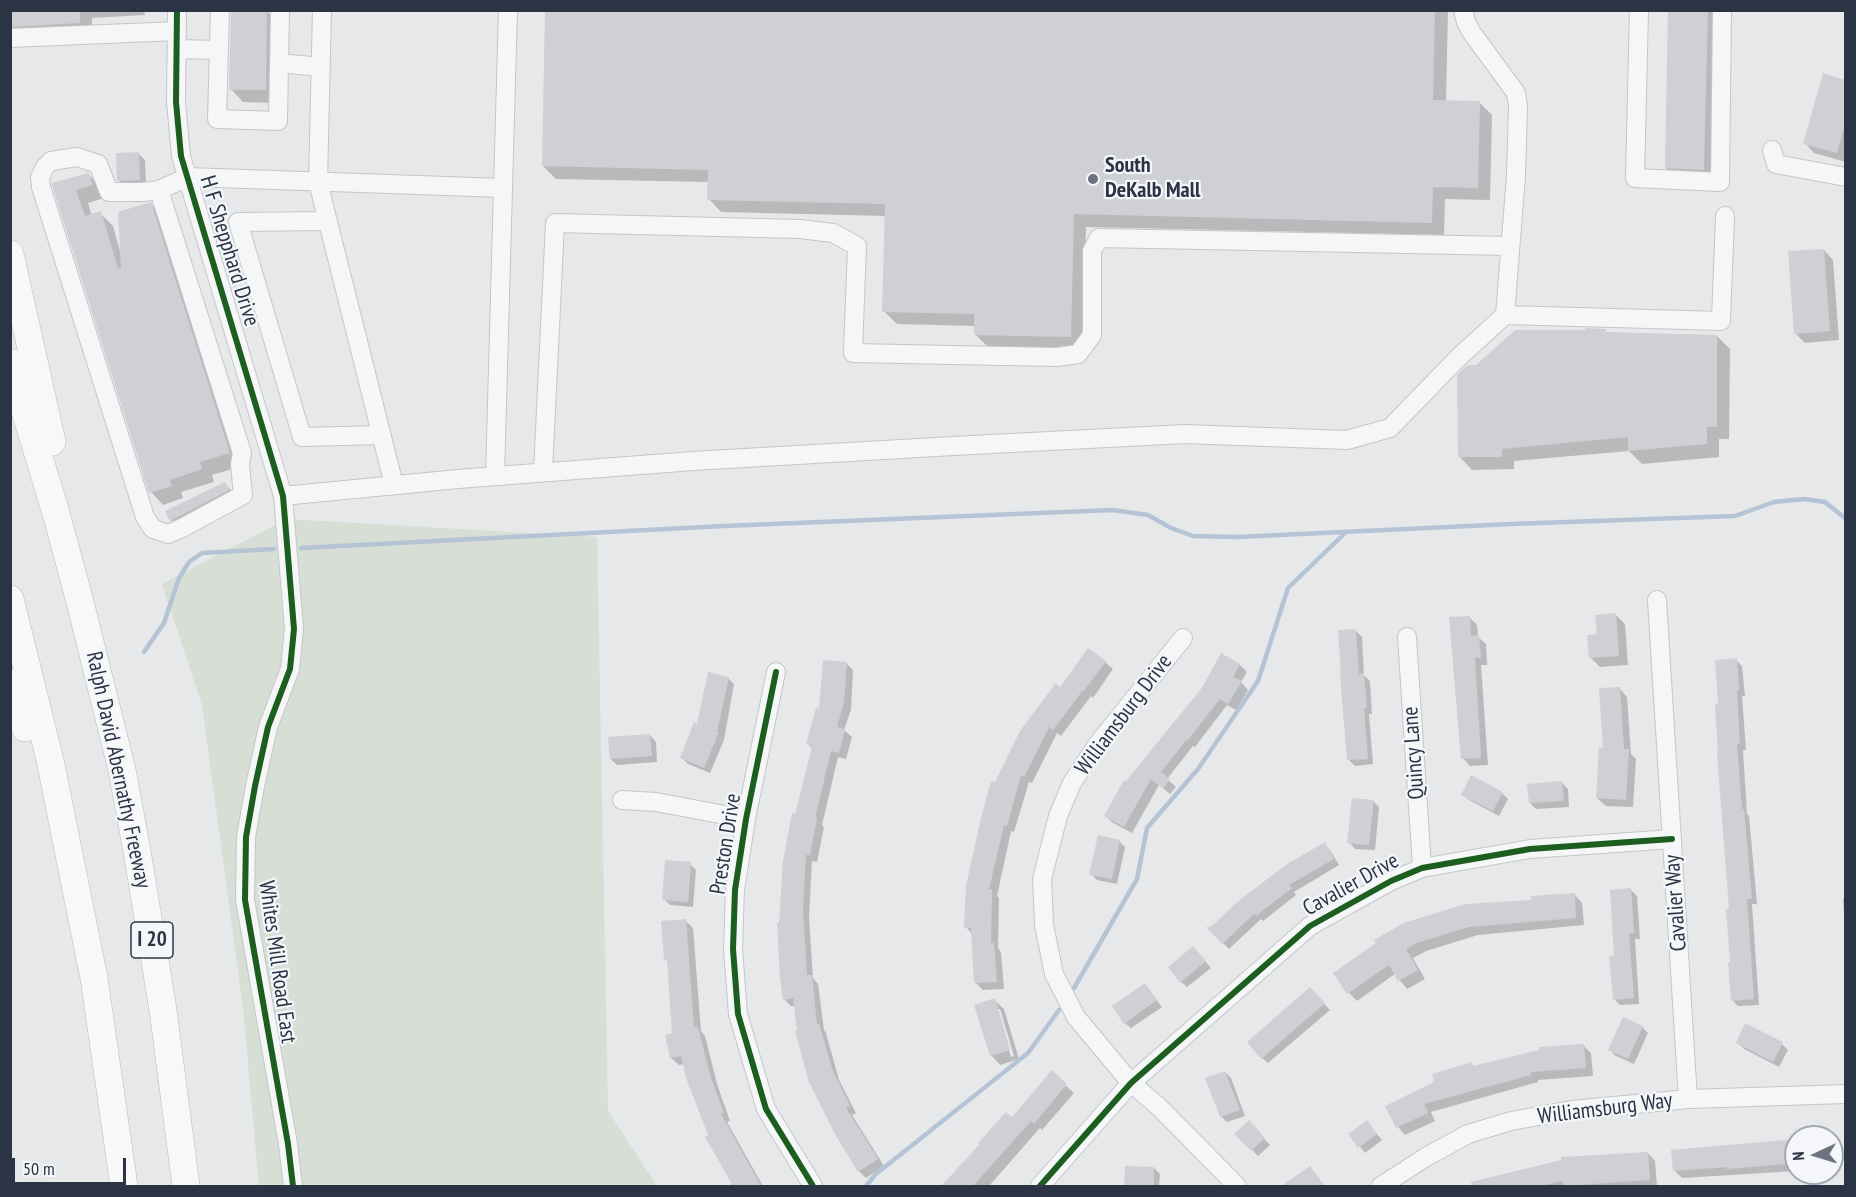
<!DOCTYPE html>
<style>
body{margin:0}
#map{position:relative;width:1856px;height:1197px;overflow:hidden;background:#e6e8ea;font-family:"PT Sans Narrow",sans-serif}
canvas{display:block}
.frame{position:absolute;inset:0;border:12px solid #2b3445;pointer-events:none}
.north{position:absolute;left:1784px;top:1125px;width:60px;height:60px;box-sizing:border-box;background:#f4f6f9;border:2px solid #a4a8b1;border-radius:50%;rotate:266deg;font-size:16px;font-weight:700;line-height:24px;text-align:center;color:#2b3445}
.north::after{content:'';display:block;margin:auto;width:21px;height:27px;background:#6c737f;clip-path:polygon(50% 0,100% 100%,50% 72%,0 100%)}
.scale{position:absolute;left:12px;top:1158px;width:114px;height:27px;box-sizing:border-box;border:3px solid #2b3445;border-top:0;padding-left:8px;font-size:18px;line-height:21px;white-space:nowrap;color:#2b3445;-webkit-text-stroke:4px #f4f6f9;paint-order:stroke}
</style>
<div id="map">
<canvas width="1856" height="1197"></canvas>
<div class="frame"></div>
<div class="north">N</div>
<div class="scale">50 m</div>
</div>
<script>
const ctx = document.querySelector('canvas').getContext('2d');
ctx.lineJoin = 'round';
function fillPath(path, color) {
  ctx.fillStyle = color;
  ctx.fill(path, 'evenodd');
}
function shape(rows) {
  const path = new Path2D();
  for (const r of rows) {
    path.moveTo(r[0], r[1]);
    for (let i = 2; i < r.length; i += 2) path.lineTo(r[i], r[i + 1]);
  }
  return path;
}
function strokePath(path, color, width, dash) {
  ctx.strokeStyle = color;
  ctx.lineWidth = width;
  ctx.lineCap = dash ? 'butt' : 'round';
  ctx.setLineDash(dash || []);
  ctx.stroke(path);
}
function label(font, color, halo, rows, align = 'center') {
  ctx.font = font + ' "PT Sans Narrow",sans-serif';
  ctx.lineWidth = 4.5;
  ctx.setLineDash([]);
  ctx.textBaseline = 'middle';
  ctx.strokeStyle = halo;
  ctx.fillStyle = color;
  for (const [text, x, y, turn = 0] of rows) {
    ctx.save();
    ctx.translate(x, y);
    ctx.rotate((+turn || 0) * Math.PI / 180);
    ctx.textAlign = isNaN(turn) ? turn : align;
    if (halo) ctx.strokeText(text, 0, 0);
    ctx.fillText(text, 0, 0);
    ctx.restore();
  }
}
const green = shape([
 [287,519,597,537,608,1111,657,1186,259,1186,243,1008,202,705,162,584]
]);
const shadow = shape([
 [10,10,144,10,145,15,92,18,92,36,10,38],
 [547,10,1448,10,1446,101,1479,102,1492,115,1490,200,1445,199,1444,235,1086,227,1083,349,988,347,975,334,975,326,897,324,884,311,886,216,721,212,709,199,709,182,556,179,543,166],
 [1670,10,1720,10,1716,182,1679,180,1666,168],
 [267,11,280,24,279,103,243,102,231,89],
 [1824,75,1846,81,1846,162,1814,153,1805,143],
 [139,154,145,160,146,185,124,186,118,180],
 [88,174,101,187,104,198,88,203,92,216,100,213,113,226,120,251,151,204,163,217,242,466,212,475,214,482,181,492,183,498,163,505,151,492,54,184],
 [1824,250,1833,260,1839,340,1805,343,1795,333],
 [1605,331,1608,334,1717,336,1730,349,1729,439,1719,439,1719,457,1642,464,1629,451,1514,461,1514,469,1472,470,1460,457,1476,366],
 [225,484,231,490,234,496,177,526,171,520],
 [1616,615,1625,624,1628,665,1600,667,1590,657,1598,636],
 [1469,617,1477,625,1478,637,1486,644,1487,665,1481,665,1488,765,1470,766,1463,758],
 [1356,631,1362,637,1364,675,1370,681,1372,714,1369,714,1373,764,1355,766,1349,760],
 [1222,655,1240,665,1247,672,1241,682,1248,690,1236,710,1227,705,1195,747,1193,746,1167,779,1176,787,1170,794,1159,785,1132,833,1113,823,1106,816,1126,783,1202,690],
 [1736,660,1742,666,1745,696,1742,696,1746,750,1743,750,1747,814,1749,816,1757,904,1752,904,1759,1005,1738,1006,1732,1000,1730,910,1720,706],
 [1105,662,1113,669,1093,698,1091,696,1061,736,1057,733,1032,783,1029,782,1014,832,1011,831,997,896,999,898,998,948,1001,952,1004,989,983,990,976,983,972,934,966,927,996,784,1061,689],
 [846,663,853,670,851,710,844,730,852,737,846,759,838,757,822,825,824,827,817,862,812,861,809,918,813,978,818,984,824,1030,826,1033,839,1080,856,1113,852,1115,884,1166,866,1178,859,1171,798,1031,795,1006,791,1006,784,999,796,816,812,748,808,744,820,711],
 [728,678,734,684,724,740,710,773,688,764,682,758,698,726],
 [1619,688,1627,697,1631,754,1636,759,1633,807,1606,806,1597,798,1605,749],
 [650,735,656,742,657,762,617,765,611,759],
 [1562,783,1568,789,1569,807,1536,809,1530,803],
 [1502,793,1508,799,1499,816,1469,800,1463,794],
 [1373,801,1379,807,1375,850,1355,849,1349,842],
 [1119,841,1125,847,1117,884,1097,880,1091,874],
 [1324,844,1330,850,1339,865,1294,892,1296,895,1263,921,1261,919,1229,949,1209,928],
 [690,864,696,870,693,907,670,905,664,899],
 [1631,890,1637,896,1640,939,1635,939,1639,1004,1620,1005,1614,999,1616,957],
 [1574,894,1582,903,1584,925,1478,935,1426,951,1413,958,1425,979,1407,989,1395,974,1357,1001,1349,993,1335,973,1378,943,1533,901],
 [1843,899,1846,899,1846,932,1845,932],
 [686,921,693,928,701,1031,705,1036,717,1084,730,1121,727,1122,763,1186,732,1186,731,1184,733,1183,709,1136,684,1064,679,1065,671,1058,674,1034,669,963,665,959],
 [1199,954,1211,968,1187,987,1181,982],
 [1145,985,1162,1007,1131,1028,1125,1023],
 [1316,995,1330,1010,1268,1063,1262,1058],
 [994,1000,1004,1009,1019,1059,1000,1065,991,1055],
 [996,1009,1000,1009,1014,1056,1011,1057],
 [1642,1027,1648,1033,1634,1064,1616,1056,1610,1050],
 [1738,1043,1782,1044,1788,1050,1779,1067,1744,1049],
 [1584,1046,1591,1053,1593,1076,1538,1080,1538,1082,1431,1112,1435,1121,1405,1135,1398,1127,1387,1107,1471,1064,1475,1068],
 [1225,1072,1231,1078,1245,1116,1227,1122,1221,1116],
 [1052,1073,1074,1093,1042,1130,1040,1128,989,1186,946,1186,945,1185,982,1144,1012,1119],
 [1367,1122,1382,1140,1365,1153,1350,1134],
 [1249,1123,1270,1145,1258,1156,1237,1134],
 [1796,1141,1796,1171,1682,1178,1674,1170],
 [1846,1147,1846,1161,1840,1156],
 [1648,1153,1655,1161,1657,1186,1477,1186,1492,1178],
 [1126,1167,1154,1168,1160,1174,1159,1186,1126,1186]
]);
const stream = shape([
 [301,548,724,526,1112,510,1148,515,1171,528,1193,536,1237,537,1511,524,1735,516,1774,502,1804,499,1825,502,1846,519],
 [144,652,164,623,179,578,189,562,202,553,274,549],
 [1074,988,1137,879,1147,828,1198,769,1258,681,1288,588,1346,532],
 [866,1186,876,1174,1028,1053,1059,1010]
]);
const building = shape([
 [10,10,80,10,80,23,10,27],
 [231,10,267,10,266,90,229,90],
 [545,10,1435,10,1433,100,1480,101,1478,188,1433,187,1432,223,1074,214,1071,337,974,335,974,314,882,312,885,204,707,200,708,170,542,166],
 [1668,10,1708,10,1704,170,1665,168],
 [1823,73,1845,80,1845,124,1837,153,1803,144],
 [139,152,140,180,117,181,116,153],
 [89,173,93,185,76,190,85,216,101,211,118,269,121,268,118,212,151,202,230,453,200,462,202,469,170,480,172,486,149,493,52,185,52,183],
 [1824,249,1830,331,1794,334,1788,251],
 [1585,328,1606,329,1606,332,1717,335,1717,427,1707,427,1707,444,1628,451,1628,437,1502,449,1502,457,1458,457,1457,375,1463,369,1468,365,1476,365,1515,330,1585,330],
 [225,482,229,490,170,521,165,511],
 [1616,613,1619,656,1589,658,1587,635,1597,634,1595,615],
 [1470,616,1471,636,1479,635,1481,658,1475,658,1481,758,1461,759,1449,617],
 [1356,629,1359,674,1364,673,1367,708,1364,708,1368,759,1347,760,1340,675,1341,675,1338,630],
 [1088,648,1106,661,1084,691,1083,690,1053,730,1049,727,1024,777,1021,775,1007,826,1004,825,989,889,992,889,991,943,994,943,997,982,974,983,971,928,964,928,966,886,981,818,991,781,995,782,1020,731,1056,683,1060,687],
 [1221,653,1240,664,1233,677,1242,681,1228,704,1220,699,1187,741,1186,740,1161,772,1170,779,1163,789,1151,779,1124,827,1104,816,1124,780,1126,781,1201,689],
 [1737,658,1739,690,1737,691,1740,744,1737,744,1742,809,1744,809,1752,899,1747,899,1754,999,1731,1001,1728,962,1730,962,1726,909,1729,909,1717,754,1718,754,1715,705,1718,704,1715,660],
 [823,660,847,662,844,702,837,727,845,729,839,753,831,751,815,818,817,818,810,855,806,855,803,910,807,975,812,975,817,1024,819,1024,833,1071,850,1106,846,1108,878,1159,858,1172,836,1136,809,1082,795,1031,797,1030,793,998,783,1000,780,978,777,923,779,923,783,861,792,813,795,814,812,746,806,744,816,708,819,709],
 [708,672,729,677,717,732,719,732,704,768,680,758,694,722,697,724],
 [1620,687,1624,749,1629,749,1626,800,1596,798,1599,747,1603,748,1599,688],
 [650,734,652,756,610,759,608,737],
 [1471,775,1503,792,1493,811,1461,795],
 [1562,781,1564,801,1529,803,1527,784],
 [1352,798,1374,800,1369,845,1347,843],
 [1098,835,1120,840,1112,879,1089,875],
 [1325,842,1334,859,1289,885,1292,888,1256,916,1254,914,1222,944,1206,927,1211,927,1236,903,1287,864],
 [665,860,691,862,688,902,662,900],
 [1631,888,1634,933,1629,934,1634,998,1613,1000,1609,956,1614,956,1610,890],
 [1575,893,1576,918,1469,927,1417,943,1406,949,1418,970,1398,981,1389,965,1347,994,1333,973,1376,943,1374,940,1404,923,1465,904,1531,900,1531,896],
 [686,919,694,1027,698,1027,710,1075,724,1113,721,1114,761,1186,733,1186,705,1137,708,1135,686,1078,681,1056,670,1058,665,1035,672,1033,667,960,664,960,661,921],
 [1193,946,1206,961,1180,983,1168,967],
 [1145,983,1157,1000,1124,1024,1112,1006],
 [1310,987,1325,1003,1261,1059,1247,1042],
 [995,998,1010,1050,990,1056,974,1005],
 [1623,1017,1643,1026,1628,1059,1608,1050],
 [1745,1023,1783,1042,1773,1062,1736,1043],
 [1584,1044,1586,1068,1531,1072,1531,1075,1424,1104,1428,1113,1396,1128,1385,1106,1434,1082,1432,1074,1472,1062,1473,1066,1539,1050,1539,1047],
 [1052,1070,1067,1084,1034,1124,1031,1121,973,1186,941,1186,980,1144,978,1143,1006,1112,1012,1117],
 [1225,1071,1240,1110,1220,1117,1205,1078],
 [1249,1120,1265,1138,1251,1151,1234,1134],
 [1367,1120,1377,1134,1358,1148,1348,1134],
 [1796,1139,1796,1163,1727,1169,1727,1167,1673,1171,1671,1150],
 [1648,1152,1650,1180,1563,1186,1563,1181,1539,1186,1472,1186,1471,1182,1561,1160,1561,1157],
 [1125,1166,1154,1167,1154,1186,1124,1186],
 [1310,1166,1325,1186,1281,1186]
]);
const minor = shape([
 [177,10,176,102,181,156,283,496,294,629,290,669,268,727,255,786,246,837,245,900,288,1144,293,1186],
 [220,10,217,119,278,121,280,10],
 [322,10,318,182,394,485],
 [1639,10,1635,178,1720,182,1722,10],
 [10,38,177,31],
 [177,49,218,50],
 [279,63,321,67],
 [1772,150,1776,164,1846,177],
 [159,190,242,453,240,464,243,495,182,528,168,534,153,529,145,517,41,187,40,177,45,167,51,161,77,157,98,164,109,192,143,192,159,190,188,177,503,188,508,10],
 [327,221,238,222,302,437,381,435],
 [1505,315,1721,321,1725,216],
 [543,472,555,223,800,229,833,233,857,246,853,353,952,355,1057,357,1078,354,1092,335,1092,251,1099,238,1510,246],
 [495,476,503,188],
 [283,496,458,479,693,461,953,446,1185,434,1347,440,1390,428,1459,357,1505,315,1516,176,1518,106,1516,93,1472,33,1466,22,1463,10],
 [1657,600,1688,1099],
 [1407,637,1422,868],
 [1183,638,1097,745,1072,783,1058,816,1042,879,1044,925,1054,974,1076,1017,1131,1083,1159,1107,1237,1186],
 [776,672,746,819,735,890,733,949,738,1014,766,1109,813,1186],
 [622,800,656,802,746,819],
 [1040,1186,1131,1083,1310,926,1391,881,1422,868,1530,849,1672,839],
 [1381,1186,1426,1157,1468,1134,1511,1121,1572,1110,1688,1099,1846,1094]
]);
const highway = shape([
 [10,254,52,442],
 [10,362,56,513,80,602,122,770,137,851,163,1010,186,1186],
 [10,599,50,760,94,978,124,1186],
 [10,683,25,728]
]);
const cycleway = shape([
 [177,10,176,102,181,156,283,496,294,629,290,669,268,727,255,786,246,837,245,900,288,1144,293,1186],
 [776,672,746,819,735,890,733,949,738,1014,766,1109,813,1186],
 [1040,1186,1131,1083,1310,926,1391,881,1422,868,1530,849,1672,839]
]);
const markers = [
 [1093,179,6,"#6c737f"]
];
const shields = [
 [152,940,42]
];
const shieldNames = [
 ["I 20",152,940]
];
const poiNames = [
 ["South",1105,166],
 ["DeKalb Mall",1105,191]
];
const streetNames = [
 ["H F Shepphard Drive",229,251,73],
 ["Williamsburg Drive",1124,715,-53],
 ["Quincy Lane",1414,753,-94],
 ["Ralph David Abernathy Freeway",118,770,78],
 ["Preston Drive",726,844,-81],
 ["Cavalier Drive",1351,885,-29],
 ["Cavalier Way",1676,903,-94],
 ["Whites Mill Road East",277,962,82],
 ["Williamsburg Way",1605,1109,-7]
];
fillPath(green, '#d6ded6');
fillPath(shadow, '#0003');
strokePath(stream, '#b4c4d5', 4.5);
fillPath(building, '#ced0d3');
strokePath(minor, '#c4c6c8', 20);
strokePath(highway, '#b8bbbf', 28);
strokePath(minor, '#f5f6f7', 18);
strokePath(highway, '#f8f8f8', 27);
strokePath(cycleway, '#1b5e20', 6);
for (const [x, y, r, color] of markers) {
  const dot = new Path2D();
  dot.arc(x, y, r, 0, 2 * Math.PI);
  ctx.fillStyle = color;
  ctx.fill(dot);
  strokePath(dot, '#f4f6f9', 2);
}
for (const [x, y, w] of shields) {
  const box = new Path2D();
  box.roundRect(x - w / 2, y - 18, w, 36, 4.5);
  ctx.fillStyle = '#f4f6f9';
  ctx.fill(box);
  strokePath(box, '#2b3445', 1.5);
}
label('bold 21px', '#2b3445', null, shieldNames);
label('bold 22px', '#2b3445', '#f4f6f9', poiNames, 'left');
label('22px', '#2b3445', '#f4f6f9', streetNames);
</script>
